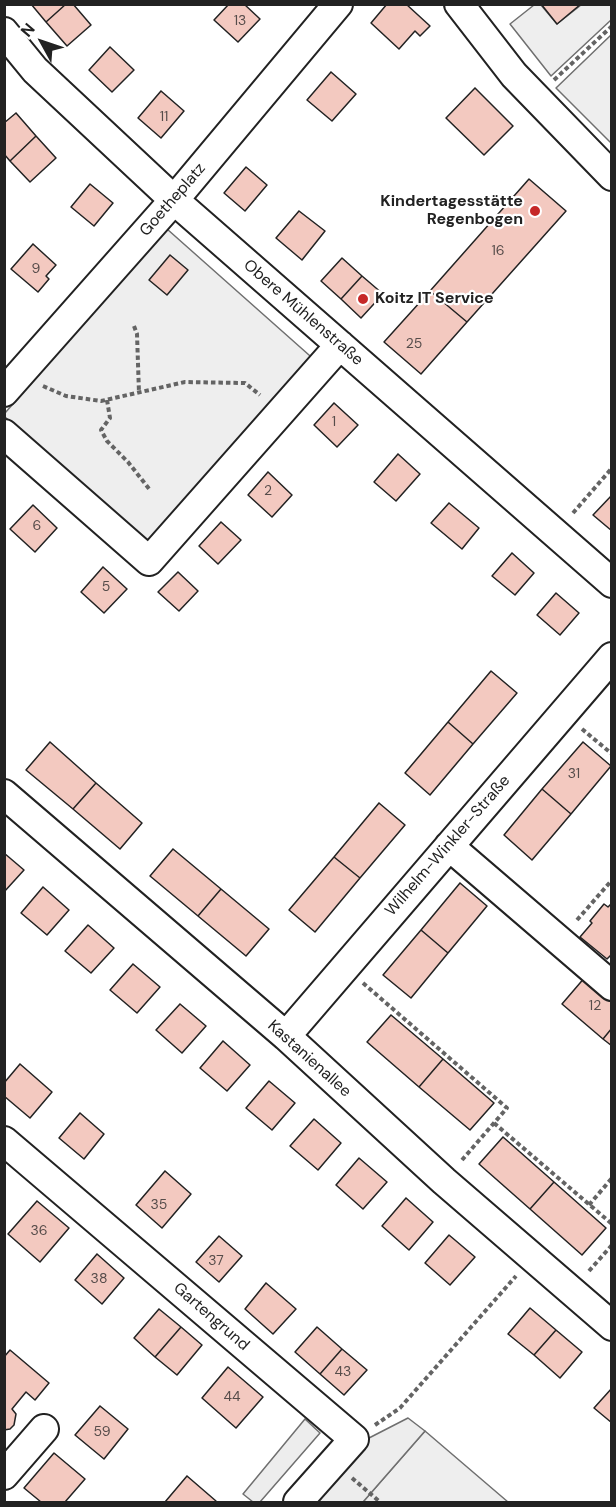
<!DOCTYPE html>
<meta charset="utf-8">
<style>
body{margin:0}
#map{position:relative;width:616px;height:1507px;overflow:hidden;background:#fff;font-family:"DM Sans",sans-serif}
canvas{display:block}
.frame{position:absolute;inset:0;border:6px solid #222;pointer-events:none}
.north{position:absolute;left:12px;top:12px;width:60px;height:60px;-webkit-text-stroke:4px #fff;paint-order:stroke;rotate:310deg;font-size:16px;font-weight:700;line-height:24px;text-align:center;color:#222}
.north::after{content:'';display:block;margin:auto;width:21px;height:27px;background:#222;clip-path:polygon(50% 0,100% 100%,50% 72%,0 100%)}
</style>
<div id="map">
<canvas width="616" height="1507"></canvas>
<div class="frame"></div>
<div class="north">N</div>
</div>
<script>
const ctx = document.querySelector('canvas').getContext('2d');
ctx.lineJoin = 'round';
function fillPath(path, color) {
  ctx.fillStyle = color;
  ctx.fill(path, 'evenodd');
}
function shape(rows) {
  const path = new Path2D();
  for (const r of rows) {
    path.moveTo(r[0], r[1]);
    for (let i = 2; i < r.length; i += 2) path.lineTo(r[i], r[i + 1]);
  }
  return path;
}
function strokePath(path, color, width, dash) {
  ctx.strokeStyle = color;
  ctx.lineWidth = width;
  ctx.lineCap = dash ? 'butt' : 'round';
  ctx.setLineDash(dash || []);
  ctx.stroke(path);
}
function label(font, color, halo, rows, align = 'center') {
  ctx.font = font + ' "DM Sans",sans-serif';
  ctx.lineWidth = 4.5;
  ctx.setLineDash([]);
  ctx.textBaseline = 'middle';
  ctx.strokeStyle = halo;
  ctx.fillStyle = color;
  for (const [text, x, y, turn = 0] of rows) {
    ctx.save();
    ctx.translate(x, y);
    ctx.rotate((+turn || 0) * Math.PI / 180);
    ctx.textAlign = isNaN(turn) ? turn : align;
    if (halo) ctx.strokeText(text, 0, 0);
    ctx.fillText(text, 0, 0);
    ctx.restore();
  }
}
const green = shape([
 [534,5,541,5,557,24,581,5,611,5,611,20,551,76,510,24,534,5],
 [611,35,612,141,610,142,556,88,611,35],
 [167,229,318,363,152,547,5,417,5,413,167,229],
 [425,1431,508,1502,363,1502,425,1431]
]);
const parking = shape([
 [408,1418,425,1431,363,1502,314,1502,369,1438,408,1418],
 [305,1419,320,1433,260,1502,253,1502,243,1494,305,1419]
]);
const building = shape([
 [31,4,66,4,46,22,31,4],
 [66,4,73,4,91,25,67,46,46,22,66,4],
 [229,4,244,4,260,19,238,42,214,20,229,4],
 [387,4,406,4,430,26,420,36,415,31,399,49,371,23,387,4],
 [541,4,581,4,557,24,541,4],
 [110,47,134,70,112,92,89,70,110,47],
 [331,72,356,94,332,121,307,100,331,72],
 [475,88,513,126,484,155,446,118,475,88],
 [161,91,184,111,161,138,138,118,161,91],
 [16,113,36,136,10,161,4,154,4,123,16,113],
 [36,136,56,158,30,182,10,161,36,136],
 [246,167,267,185,245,211,224,193,246,167],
 [529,179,566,211,467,322,430,291,529,179],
 [90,184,113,203,94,226,71,207,90,184],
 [299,211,325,231,302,260,276,238,299,211],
 [33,244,56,265,46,276,49,279,38,292,11,269,33,244],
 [170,255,188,270,167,295,149,280,170,255],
 [342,258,362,276,341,299,321,281,342,258],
 [362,276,383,294,361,318,341,299,362,276],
 [430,291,467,322,421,374,384,342,430,291],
 [334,403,358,425,337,447,314,425,334,403],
 [398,454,420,474,396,501,374,482,398,454],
 [268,472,292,495,272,517,248,495,268,472],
 [612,495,612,531,593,515,612,495],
 [449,503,479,528,462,549,431,523,449,503],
 [33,505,57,528,35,552,10,529,33,505],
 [221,522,241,540,218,564,199,546,221,522],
 [512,553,534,573,515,595,492,576,512,553],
 [103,567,127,589,104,613,81,592,103,567],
 [178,572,198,591,179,611,158,592,178,572],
 [556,593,579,613,560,635,537,615,556,593],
 [491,671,517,693,473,744,448,722,491,671],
 [448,722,473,744,430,795,405,773,448,722],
 [50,742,96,783,73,809,26,770,50,742],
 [583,742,611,766,571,814,542,789,583,742],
 [96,783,142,823,120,849,73,809,96,783],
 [542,789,571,814,532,860,504,835,542,789],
 [379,803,405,825,360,878,334,857,379,803],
 [173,849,221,889,198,916,150,876,173,849],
 [4,853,24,870,4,892,4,853],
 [334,857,360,878,315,932,289,910,334,857],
 [460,883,487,906,448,953,421,930,460,883],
 [43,887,69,910,47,935,21,913,43,887],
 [221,889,269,929,246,956,198,916,221,889],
 [612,903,612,954,607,959,580,937,592,923,590,921,604,904,608,907,612,903],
 [88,925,114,948,91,973,65,951,88,925],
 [421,930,448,953,411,998,383,975,421,930],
 [133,964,160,987,137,1013,110,990,133,964],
 [586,976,612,998,612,1028,603,1039,562,1004,586,976],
 [180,1004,206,1026,182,1053,156,1030,180,1004],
 [391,1015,443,1059,419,1087,367,1042,391,1015],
 [612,1028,612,1046,603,1039,612,1028],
 [223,1041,250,1065,227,1091,200,1068,223,1041],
 [443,1059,494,1103,470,1130,419,1087,443,1059],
 [20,1064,52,1092,30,1118,4,1096,4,1083,20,1064],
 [269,1081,295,1103,272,1130,246,1108,269,1081],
 [80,1113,104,1134,84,1159,59,1138,80,1113],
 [314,1119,341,1143,318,1170,290,1146,314,1119],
 [503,1137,554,1182,530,1209,479,1164,503,1137],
 [359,1158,387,1182,363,1209,336,1185,359,1158],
 [165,1171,191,1194,162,1228,136,1205,165,1171],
 [554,1182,606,1228,582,1255,530,1209,554,1182],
 [406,1198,433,1222,409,1250,382,1226,406,1198],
 [37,1201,69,1228,40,1262,8,1234,37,1201],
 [449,1235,475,1257,450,1285,425,1263,449,1235],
 [219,1236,242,1256,219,1282,196,1262,219,1236],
 [97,1254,124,1278,102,1304,75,1280,97,1254],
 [266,1283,296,1309,273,1334,245,1309,266,1283],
 [530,1308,556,1330,534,1355,508,1334,530,1308],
 [159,1309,181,1327,155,1357,134,1338,159,1309],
 [181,1327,202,1345,177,1375,155,1357,181,1327],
 [317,1327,342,1349,320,1374,295,1352,317,1327],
 [556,1330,582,1352,560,1378,534,1355,556,1330],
 [342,1349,367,1370,344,1395,320,1374,342,1349],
 [10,1350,49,1383,35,1400,26,1392,12,1409,16,1414,14,1425,10,1429,4,1430,4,1357,10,1350],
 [228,1367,263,1397,236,1428,202,1398,228,1367],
 [612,1388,612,1423,594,1408,612,1388],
 [100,1406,128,1429,104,1459,75,1435,100,1406],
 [54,1453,85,1479,65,1502,41,1502,24,1488,54,1453],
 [187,1476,216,1501,215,1502,165,1502,187,1476]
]);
const path = shape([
 [554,80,612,26],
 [134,326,137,334,139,393],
 [43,386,66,396,101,401,185,382,245,383,260,395],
 [107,400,110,418,101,430,107,441,128,462,150,490],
 [573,513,612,468],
 [582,729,612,754],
 [577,920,612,880],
 [363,983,507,1108,462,1160],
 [494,1123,612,1224],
 [589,1205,612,1178],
 [589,1271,612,1245],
 [375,1425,400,1408,516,1276],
 [352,1478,380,1502]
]);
const minor = shape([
 [459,4,514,75,612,176],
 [4,32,35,70,174,200,612,583],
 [4,392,174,200,338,4],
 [4,434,149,561,340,345],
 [4,794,286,1036,444,1181,612,1326],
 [449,846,612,986],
 [286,1036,612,657],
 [4,1141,354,1439,298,1502],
 [4,1475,44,1429]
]);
const markers = [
 [535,211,6,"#c62828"],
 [363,299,6,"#c62828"]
];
const numberNames = [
 ["13",240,21],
 ["11",164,117],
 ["16",498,251],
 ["9",36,269],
 ["25",414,344],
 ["1",334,422],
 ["2",268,491],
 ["6",37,526],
 ["5",106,587],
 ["31",574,774],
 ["12",595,1006],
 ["35",159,1205],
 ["36",39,1231],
 ["37",216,1261],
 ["38",99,1279],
 ["43",343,1372],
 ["44",232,1397],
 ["59",102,1432]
];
const streetNames = [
 ["Goetheplatz",173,200,-49],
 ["Obere Mühlenstraße",303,313,41],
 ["Wilhelm-Winkler-Straße",448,846,-49],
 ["Kastanienallee",309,1059,42],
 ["Gartengrund",211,1317,41]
];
const poiNames = [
 ["Kindertagesstätte",523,202],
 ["Regenbogen",523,220],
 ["Koitz IT Service",375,299,"left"]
];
fillPath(green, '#eee');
strokePath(green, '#6f6f6f', 1.5);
fillPath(parking, '#ededed');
strokePath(parking, '#6f6f6f', 1.5);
fillPath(building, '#f3c9c0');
strokePath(building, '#222', 1.5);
strokePath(minor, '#222', 32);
strokePath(path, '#646464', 4, [4.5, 3]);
strokePath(minor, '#fff', 28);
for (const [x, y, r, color] of markers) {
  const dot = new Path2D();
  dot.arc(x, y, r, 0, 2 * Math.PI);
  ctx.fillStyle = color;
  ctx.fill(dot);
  strokePath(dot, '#fff', 2);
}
label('14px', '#564c4a', null, numberNames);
label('16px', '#222', '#fff', streetNames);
label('bold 16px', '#222', '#fff', poiNames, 'right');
</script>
